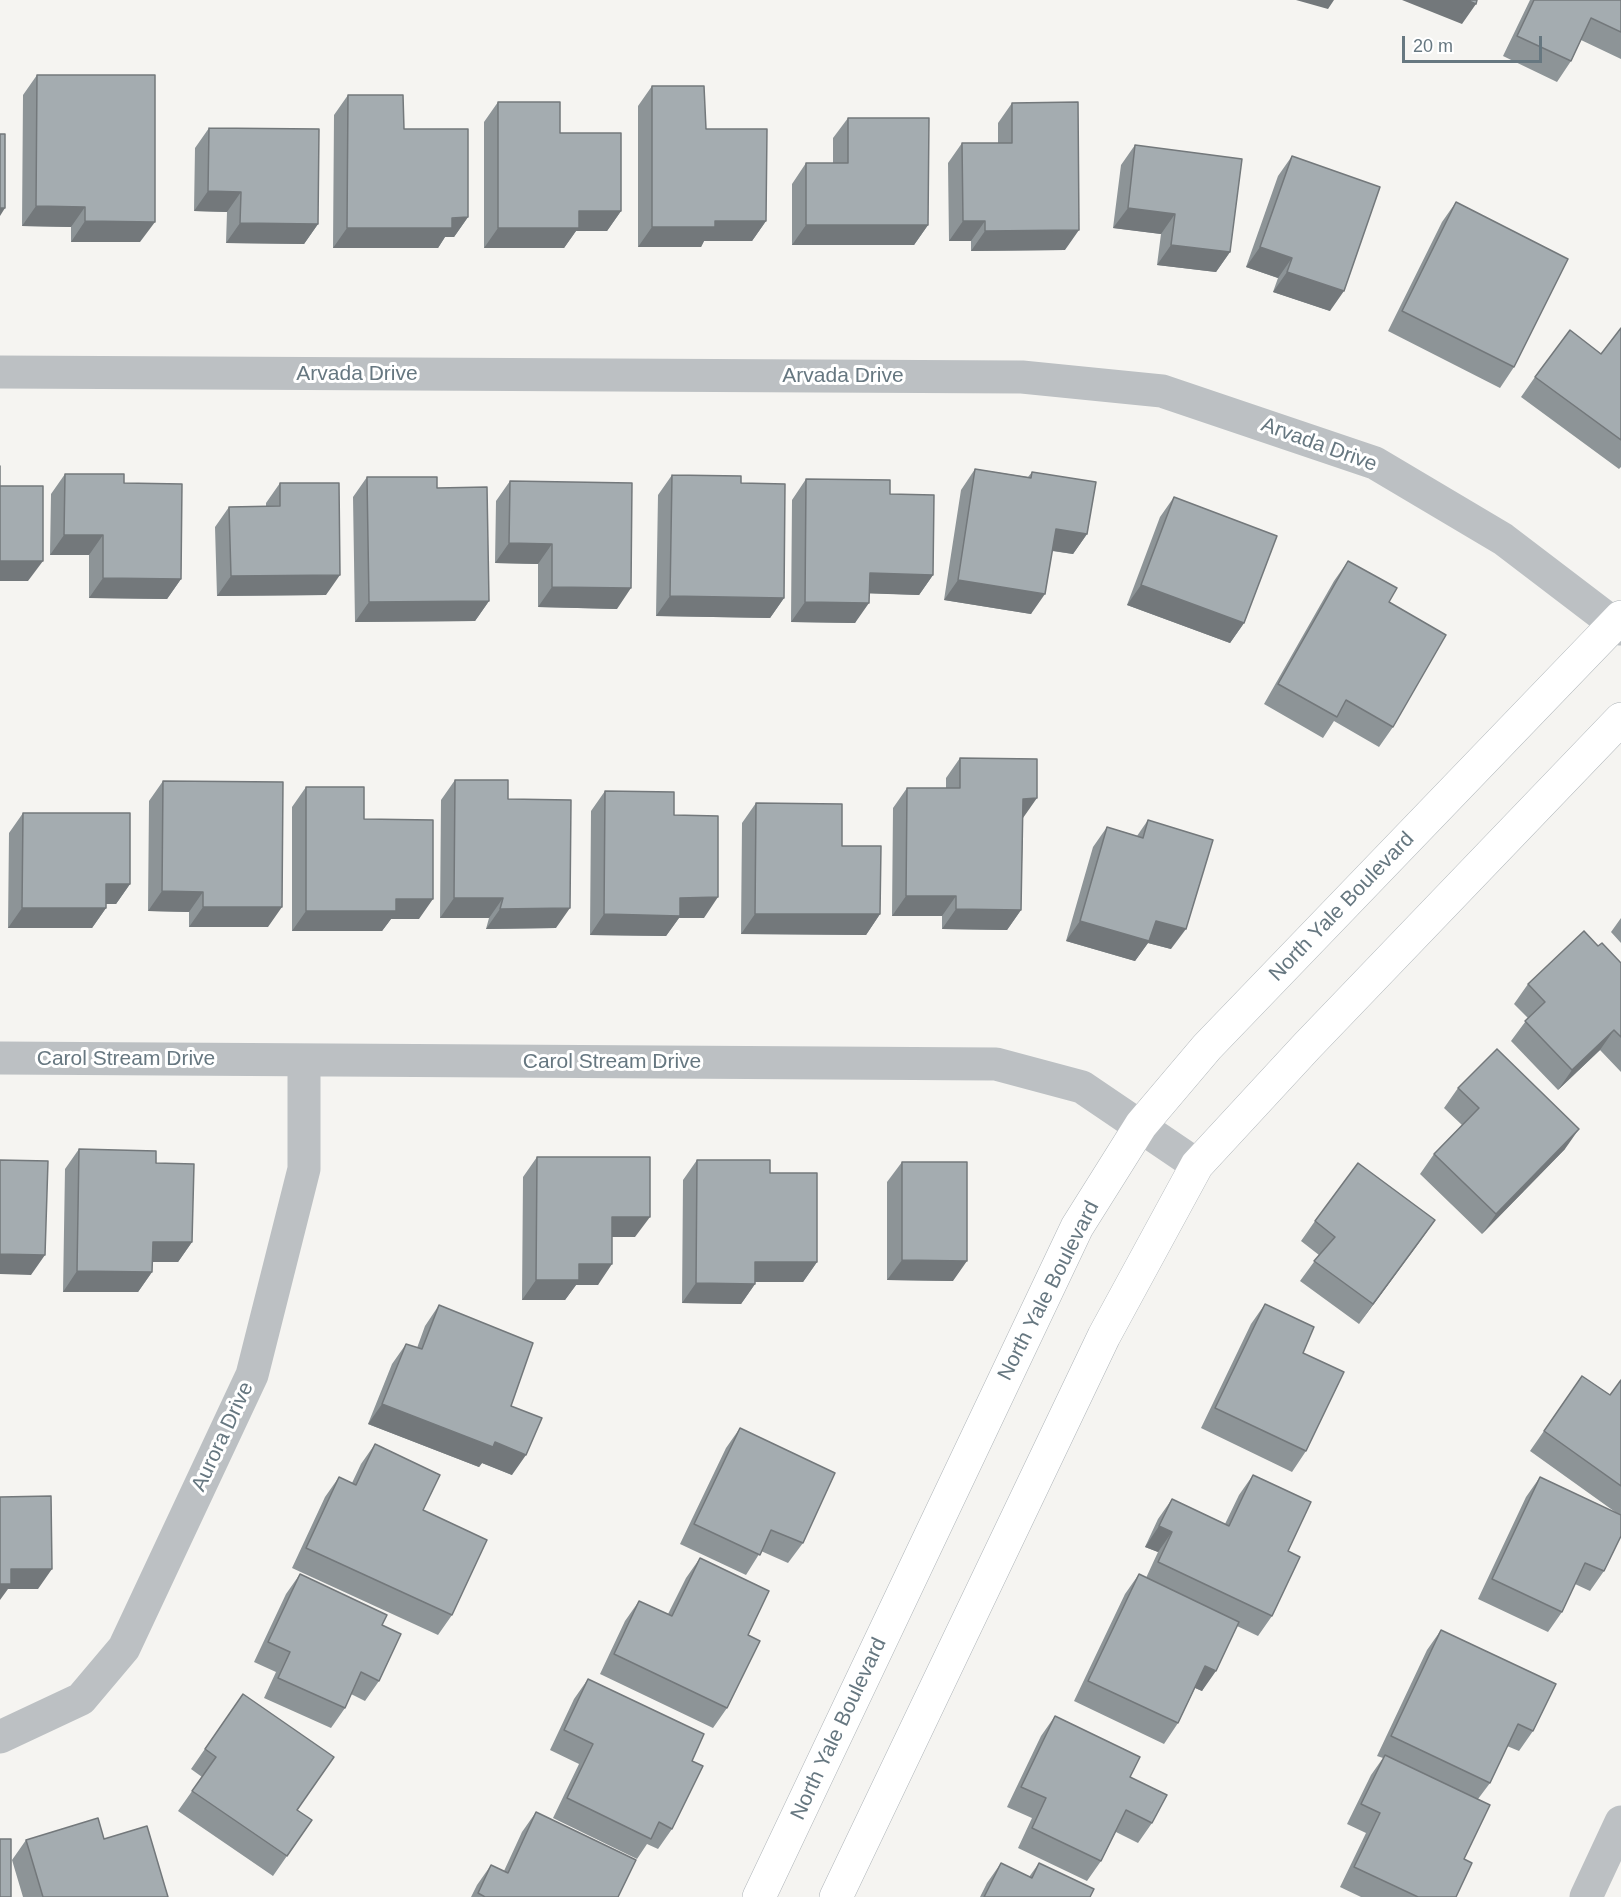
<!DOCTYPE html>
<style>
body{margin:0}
#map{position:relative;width:1621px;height:1897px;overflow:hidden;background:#f5f4f1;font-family:Arial,sans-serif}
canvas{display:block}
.scale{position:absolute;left:1402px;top:36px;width:140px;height:27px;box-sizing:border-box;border:3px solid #667780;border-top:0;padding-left:8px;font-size:18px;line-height:21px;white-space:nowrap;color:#667780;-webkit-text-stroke:4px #fff;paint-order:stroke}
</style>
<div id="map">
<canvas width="1621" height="1897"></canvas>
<div class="scale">20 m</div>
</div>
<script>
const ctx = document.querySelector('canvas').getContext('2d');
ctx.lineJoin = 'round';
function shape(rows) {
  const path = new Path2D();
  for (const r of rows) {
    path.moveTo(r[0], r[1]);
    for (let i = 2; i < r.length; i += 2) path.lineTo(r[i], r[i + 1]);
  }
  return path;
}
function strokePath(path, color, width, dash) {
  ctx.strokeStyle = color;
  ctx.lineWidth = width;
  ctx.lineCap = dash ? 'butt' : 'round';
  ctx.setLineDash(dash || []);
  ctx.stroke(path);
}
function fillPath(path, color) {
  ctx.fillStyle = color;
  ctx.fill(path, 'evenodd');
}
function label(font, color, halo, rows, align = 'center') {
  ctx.font = font + ' Arial,sans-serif';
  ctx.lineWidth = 6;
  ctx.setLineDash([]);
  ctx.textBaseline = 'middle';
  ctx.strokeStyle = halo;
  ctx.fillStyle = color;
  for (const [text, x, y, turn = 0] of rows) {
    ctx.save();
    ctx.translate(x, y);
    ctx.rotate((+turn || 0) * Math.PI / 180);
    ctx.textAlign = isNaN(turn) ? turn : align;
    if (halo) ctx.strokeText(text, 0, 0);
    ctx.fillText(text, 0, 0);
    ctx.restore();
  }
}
const street = shape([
 [0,372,1022,377,1162,391,1375,463,1503,539,1621,629],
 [0,1058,996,1064,1082,1087,1197,1165],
 [0,1737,81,1699,124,1648,252,1375,304,1169,304,1060],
 [1586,1897,1621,1822]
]);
const secondary = shape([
 [759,1897,1077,1227,1141,1125,1207,1047,1621,617],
 [836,1897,1104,1336,1197,1165,1307,1046,1621,719]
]);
const wall = shape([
 [1530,0,1621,0,1621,59,1581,40,1571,61,1557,82,1503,56],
 [37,75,140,242,71,242,71,227,22,226,23,95],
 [652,86,706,129,766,221,752,241,704,241,701,247,638,247,638,106],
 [348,95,404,129,468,217,454,237,445,237,438,248,333,248,334,115],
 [498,102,560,133,621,211,607,231,576,231,564,248,484,248,484,122],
 [1012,103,1065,250,971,251,971,241,949,241,948,163,962,143,998,143,998,123],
 [848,118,928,225,914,245,792,245,792,184,806,163,833,163,833,138],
 [209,128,318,224,304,244,226,243,227,212,194,211,195,148],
 [1135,145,1230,252,1216,272,1157,265,1161,234,1113,228,1121,165],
 [1292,156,1330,311,1273,292,1278,278,1246,267,1278,176],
 [1456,202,1514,367,1500,388,1388,331,1442,222],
 [1621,328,1621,467,1619,469,1521,397,1535,377,1601,354],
 [975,469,1028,477,1032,472,1087,534,1073,554,1052,551,1031,614,944,600,961,490],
 [65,474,124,483,181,579,167,599,89,598,89,555,50,555,51,494],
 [672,475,741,483,784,598,770,618,656,616,658,495],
 [367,477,437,488,489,601,475,621,355,622,353,497],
 [806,479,890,494,933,575,919,595,869,593,855,623,791,622,792,500],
 [510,481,617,609,538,607,538,564,495,563,496,501],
 [280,483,326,595,217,596,215,527,229,507,266,506,266,503],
 [1174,497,1244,623,1230,643,1127,605,1160,517],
 [1348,561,1389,602,1393,727,1379,747,1334,721,1323,738,1264,704,1334,581],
 [960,758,1023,818,1021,910,1007,930,942,929,942,916,892,916,893,808,907,788,946,788,946,778],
 [455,780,508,799,556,928,486,929,489,918,440,918,441,800],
 [163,781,268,927,189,927,189,912,148,911,149,801],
 [306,787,364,819,419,919,391,919,382,931,292,931,292,807],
 [605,791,674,815,704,918,679,918,666,936,590,935,591,811],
 [756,803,842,846,880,914,866,935,741,934,742,823],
 [23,813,130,884,116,904,106,904,106,908,92,928,8,928,9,833],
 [1148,820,1171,949,1148,943,1135,961,1066,941,1093,847,1107,827,1137,836],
 [1621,918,1621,943,1611,932],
 [1598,946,1621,963,1621,1072,1600,1050,1558,1090,1511,1041,1528,1018,1514,1004,1528,984],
 [1458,1088,1565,1149,1482,1234,1420,1174,1434,1154,1462,1125,1444,1108],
 [79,1149,156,1163,192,1242,178,1262,152,1262,152,1272,138,1292,63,1292,65,1169],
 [537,1157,635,1237,612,1237,598,1285,576,1285,565,1300,522,1300,523,1177],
 [697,1160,770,1173,817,1262,803,1282,755,1282,755,1284,741,1304,682,1303,683,1180],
 [902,1162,953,1281,887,1280,887,1182],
 [1435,1220,1359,1324,1300,1281,1319,1255,1301,1241,1315,1221],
 [1265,1304,1303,1353,1306,1451,1292,1472,1201,1428,1251,1324],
 [439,1305,511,1406,512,1475,482,1463,479,1467,368,1424,392,1364,406,1344,417,1348,425,1326],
 [1582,1376,1610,1395,1621,1380,1621,1536,1604,1571,1590,1591,1575,1584,1562,1612,1548,1632,1478,1599,1526,1497,1540,1477,1618,1514,1530,1451],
 [740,1428,803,1543,788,1563,761,1551,746,1575,680,1544,726,1448],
 [375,1444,423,1510,452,1615,438,1635,292,1568,325,1497,339,1477,352,1483,361,1464],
 [1253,1475,1288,1551,1272,1616,1258,1636,1237,1626,1202,1691,1195,1688,1178,1723,1164,1744,1074,1701,1125,1594,1139,1574,1146,1578,1158,1552,1145,1547,1158,1519,1172,1499,1225,1524,1239,1495],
 [700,1558,727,1708,713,1728,600,1674,625,1621,639,1601,668,1614,686,1578],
 [300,1574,382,1625,379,1681,365,1701,351,1694,345,1708,331,1728,264,1698,276,1672,254,1662,286,1594],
 [1441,1630,1533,1731,1519,1751,1507,1746,1490,1783,1478,1799,1456,1897,1361,1897,1340,1887,1366,1833,1347,1824,1371,1775,1383,1758,1377,1756,1427,1650],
 [588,1679,692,1761,672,1829,658,1849,647,1844,637,1859,553,1818,579,1764,550,1750,574,1699],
 [243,1694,297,1810,312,1820,273,1876,178,1811,202,1777,191,1769],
 [1055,1716,1130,1777,1152,1823,1138,1843,1116,1832,1101,1861,1087,1881,1018,1848,1032,1818,1007,1807,1041,1736],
 [536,1812,618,1897,471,1897,477,1885,491,1865,504,1871,522,1832],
 [104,1839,168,1897,23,1897,12,1860,26,1840],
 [1001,1863,1029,1877,1039,1863,1090,1897,980,1897,987,1883]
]);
const shadedWall = shape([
 [1296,0,1334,0,1328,9],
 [1402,0,1467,0,1476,4,1462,24],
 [208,191,241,192,227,212,194,211],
 [36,206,85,207,71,227,22,226],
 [0,208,5,208,0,216],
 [1128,208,1175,214,1161,234,1113,228],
 [579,211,621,211,607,231,576,231,564,248,484,248,498,228],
 [468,217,454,237,445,237,438,248,333,248,347,228],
 [85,221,155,222,140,242,71,242],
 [715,221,766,221,752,241,704,241,701,247,638,247,652,227],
 [963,221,985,221,971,241,949,241],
 [240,223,318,224,304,244,226,243],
 [806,225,928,225,914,245,792,245],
 [1079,230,1065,250,971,251,985,231],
 [1171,245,1230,252,1216,272,1157,265],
 [1260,247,1292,258,1278,278,1246,267],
 [1287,272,1344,291,1330,311,1273,292],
 [1056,529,1087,534,1073,554,1042,549],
 [64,535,103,535,89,555,50,555],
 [509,543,552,544,538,564,495,563],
 [0,561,43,561,28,581,0,581],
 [870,573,933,575,919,595,856,593],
 [340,575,326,595,217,596,231,576],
 [103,578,181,579,167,599,89,598],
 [958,580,1045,594,1031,614,944,600],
 [1141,585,1244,623,1230,643,1127,605],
 [552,587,631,588,617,609,538,607],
 [670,596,784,598,770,618,656,616],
 [489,601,475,621,355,622,369,602],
 [805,602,869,603,855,623,791,622],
 [1037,798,1023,818,1009,819,1023,799],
 [106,884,130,884,116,904,92,904],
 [162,891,203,892,189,912,148,911],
 [906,896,956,896,942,916,892,916],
 [718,897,704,918,679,918,666,936,590,935,604,914,680,898],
 [454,898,503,898,489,918,440,918],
 [396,899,433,899,419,919,391,919,382,931,292,931,306,911],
 [203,907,282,907,268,927,189,927],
 [22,908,106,908,92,928,8,928],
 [570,908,556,928,486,929,500,909],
 [956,909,1021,910,1007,930,942,929],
 [755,914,880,914,866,935,741,934],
 [1080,921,1156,921,1186,929,1171,949,1148,943,1135,961,1066,941],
 [1614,1030,1600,1050,1558,1090,1572,1070],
 [1579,1129,1565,1149,1482,1234,1496,1214],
 [612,1217,650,1217,635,1237,598,1237],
 [1435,1220,1421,1240,1359,1324,1373,1304],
 [153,1242,192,1242,178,1262,139,1262],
 [0,1254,45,1255,31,1275,0,1274],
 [902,1260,967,1261,953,1281,887,1280],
 [755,1262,817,1262,803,1282,741,1282],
 [579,1264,612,1264,598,1285,576,1285,565,1300,522,1300,536,1280],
 [77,1271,152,1272,138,1292,63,1292],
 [696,1283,755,1284,741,1304,682,1303],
 [382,1404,495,1442,526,1455,512,1475,482,1463,479,1467,368,1424],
 [1159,1526,1172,1532,1158,1552,1145,1547],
 [11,1569,52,1569,38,1589,8,1589,0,1600,0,1584],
 [1205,1666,1216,1671,1202,1691,1191,1686]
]);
const building = shape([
 [1467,0,1477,0,1476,4,1467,0],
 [1534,0,1621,0,1621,32,1591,18,1571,61,1517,36,1534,0],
 [37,75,155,75,155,222,85,221,85,207,36,206,37,75],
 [652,86,704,86,706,129,767,129,766,221,715,221,715,227,652,227,652,86],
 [348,95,403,95,404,129,468,129,468,217,452,218,452,228,347,228,348,95],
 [498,102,560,102,560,133,621,133,621,211,579,211,579,228,498,228,498,102],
 [1078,102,1079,230,985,231,985,221,963,221,962,143,1012,143,1012,103,1078,102],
 [848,118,929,118,928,225,806,225,806,163,848,163,848,118],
 [209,128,319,129,318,224,240,223,241,192,208,191,209,128],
 [0,134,5,134,5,208,0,208,0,134],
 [1135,145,1242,159,1230,252,1171,245,1175,214,1128,208,1135,145],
 [1292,156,1380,187,1344,291,1287,272,1292,258,1260,247,1292,156],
 [1456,202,1568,259,1514,367,1402,311,1456,202],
 [1621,328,1621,440,1535,377,1570,330,1601,354,1621,328],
 [0,466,0,486,43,486,43,561,0,561,0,466],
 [975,469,1031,478,1032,472,1096,482,1087,534,1056,529,1045,594,958,580,975,469],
 [65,474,124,474,124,483,182,484,181,579,103,578,103,535,64,535,65,474],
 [672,475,741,476,741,483,785,484,784,598,670,596,672,475],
 [367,477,437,477,437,488,487,487,489,601,369,602,367,477],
 [806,479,890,480,890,494,934,495,933,575,870,573,869,603,805,602,806,479],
 [510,481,632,483,631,588,552,587,552,544,509,543,510,481],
 [280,483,339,483,340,575,231,576,229,507,280,506,280,483],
 [1174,497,1277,536,1244,623,1141,585,1174,497],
 [1348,561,1397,588,1389,602,1446,635,1393,727,1346,700,1337,717,1278,684,1348,561],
 [960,758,1037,759,1037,798,1023,799,1021,910,956,909,956,896,906,896,907,788,960,788,960,758],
 [455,780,508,780,508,799,571,800,570,908,500,909,503,898,454,898,455,780],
 [163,781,283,782,282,907,203,907,203,892,162,891,163,781],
 [306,787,364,787,364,819,433,820,433,899,396,899,396,911,306,911,306,787],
 [605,791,674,792,674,815,718,816,718,897,680,898,680,916,604,914,605,791],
 [756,803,842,804,842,846,881,846,880,914,755,914,756,803],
 [23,813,130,813,130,884,106,884,106,908,22,908,23,813],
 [1148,820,1213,840,1186,929,1156,921,1149,941,1080,921,1107,827,1143,838,1148,820],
 [1584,931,1598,946,1602,943,1621,963,1621,1037,1614,1030,1572,1070,1525,1021,1545,1002,1528,984,1584,931],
 [1497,1049,1579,1129,1496,1214,1434,1154,1479,1108,1458,1088,1497,1049],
 [79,1149,156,1151,156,1163,194,1164,192,1242,153,1242,152,1272,77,1271,79,1149],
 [537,1157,650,1157,650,1217,612,1217,612,1264,579,1264,579,1280,536,1280,537,1157],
 [0,1160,48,1161,45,1255,0,1254,0,1160],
 [697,1160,770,1160,770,1173,817,1173,817,1262,755,1262,755,1284,696,1283,697,1160],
 [902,1162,967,1162,967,1261,902,1260,902,1162],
 [1358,1163,1435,1220,1373,1304,1314,1261,1335,1237,1315,1221,1358,1163],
 [1265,1304,1314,1327,1303,1353,1344,1372,1306,1451,1215,1408,1265,1304],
 [439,1305,533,1343,511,1406,542,1418,526,1455,495,1442,493,1447,382,1404,406,1344,422,1349,439,1305],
 [1582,1376,1610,1395,1621,1380,1621,1486,1544,1431,1582,1376],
 [740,1428,835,1473,803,1543,771,1530,760,1555,694,1524,740,1428],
 [375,1444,440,1475,423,1510,487,1540,452,1615,306,1548,339,1477,356,1485,375,1444],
 [1253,1475,1311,1502,1288,1551,1300,1557,1272,1616,1158,1562,1172,1532,1159,1526,1172,1499,1229,1526,1253,1475],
 [1540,1477,1621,1515,1621,1536,1604,1571,1585,1563,1562,1612,1492,1579,1540,1477],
 [51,1496,52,1569,11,1569,11,1584,0,1584,0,1497,51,1496],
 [700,1558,769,1591,748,1635,760,1641,727,1708,614,1654,639,1601,672,1616,700,1558],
 [300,1574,387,1615,382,1625,401,1634,379,1681,361,1672,345,1708,278,1678,290,1652,268,1642,300,1574],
 [1139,1574,1239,1622,1216,1671,1205,1666,1178,1723,1088,1681,1139,1574],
 [1441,1630,1556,1684,1533,1731,1518,1724,1490,1783,1391,1736,1441,1630],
 [588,1679,704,1734,692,1761,703,1766,672,1829,659,1822,651,1839,567,1798,593,1744,564,1730,588,1679],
 [243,1694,334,1757,297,1810,312,1820,287,1856,192,1791,216,1757,205,1749,243,1694],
 [1055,1716,1140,1757,1130,1777,1167,1795,1152,1823,1126,1810,1101,1861,1032,1828,1046,1798,1021,1787,1055,1716],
 [1385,1755,1490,1805,1464,1859,1472,1863,1456,1897,1418,1897,1354,1867,1380,1813,1361,1804,1385,1755],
 [536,1812,636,1860,618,1897,485,1897,478,1893,491,1865,508,1873,536,1812],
 [98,1818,104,1839,147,1826,168,1897,43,1897,26,1840,98,1818],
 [0,1839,11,1839,11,1897,0,1897,0,1839],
 [1001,1863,1032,1878,1039,1863,1094,1889,1090,1897,984,1897,1001,1863]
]);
const streetNames = [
 ["Arvada Drive",357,374],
 ["Arvada Drive",843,376],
 ["Arvada Drive",1319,445,20],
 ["North Yale Boulevard",1342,907,-46],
 ["Carol Stream Drive",126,1059],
 ["Carol Stream Drive",612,1062],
 ["North Yale Boulevard",1049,1291,-63],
 ["Aurora Drive",223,1437,-65],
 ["North Yale Boulevard",839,1729,-65]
];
strokePath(secondary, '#aeb4b8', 34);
strokePath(street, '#bcc0c3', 33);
strokePath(secondary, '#fff', 33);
fillPath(wall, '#8d9497');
fillPath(shadedWall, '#73787b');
fillPath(building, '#a4acb0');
strokePath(building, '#73787b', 1.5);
label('21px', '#667780', '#fff', streetNames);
</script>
